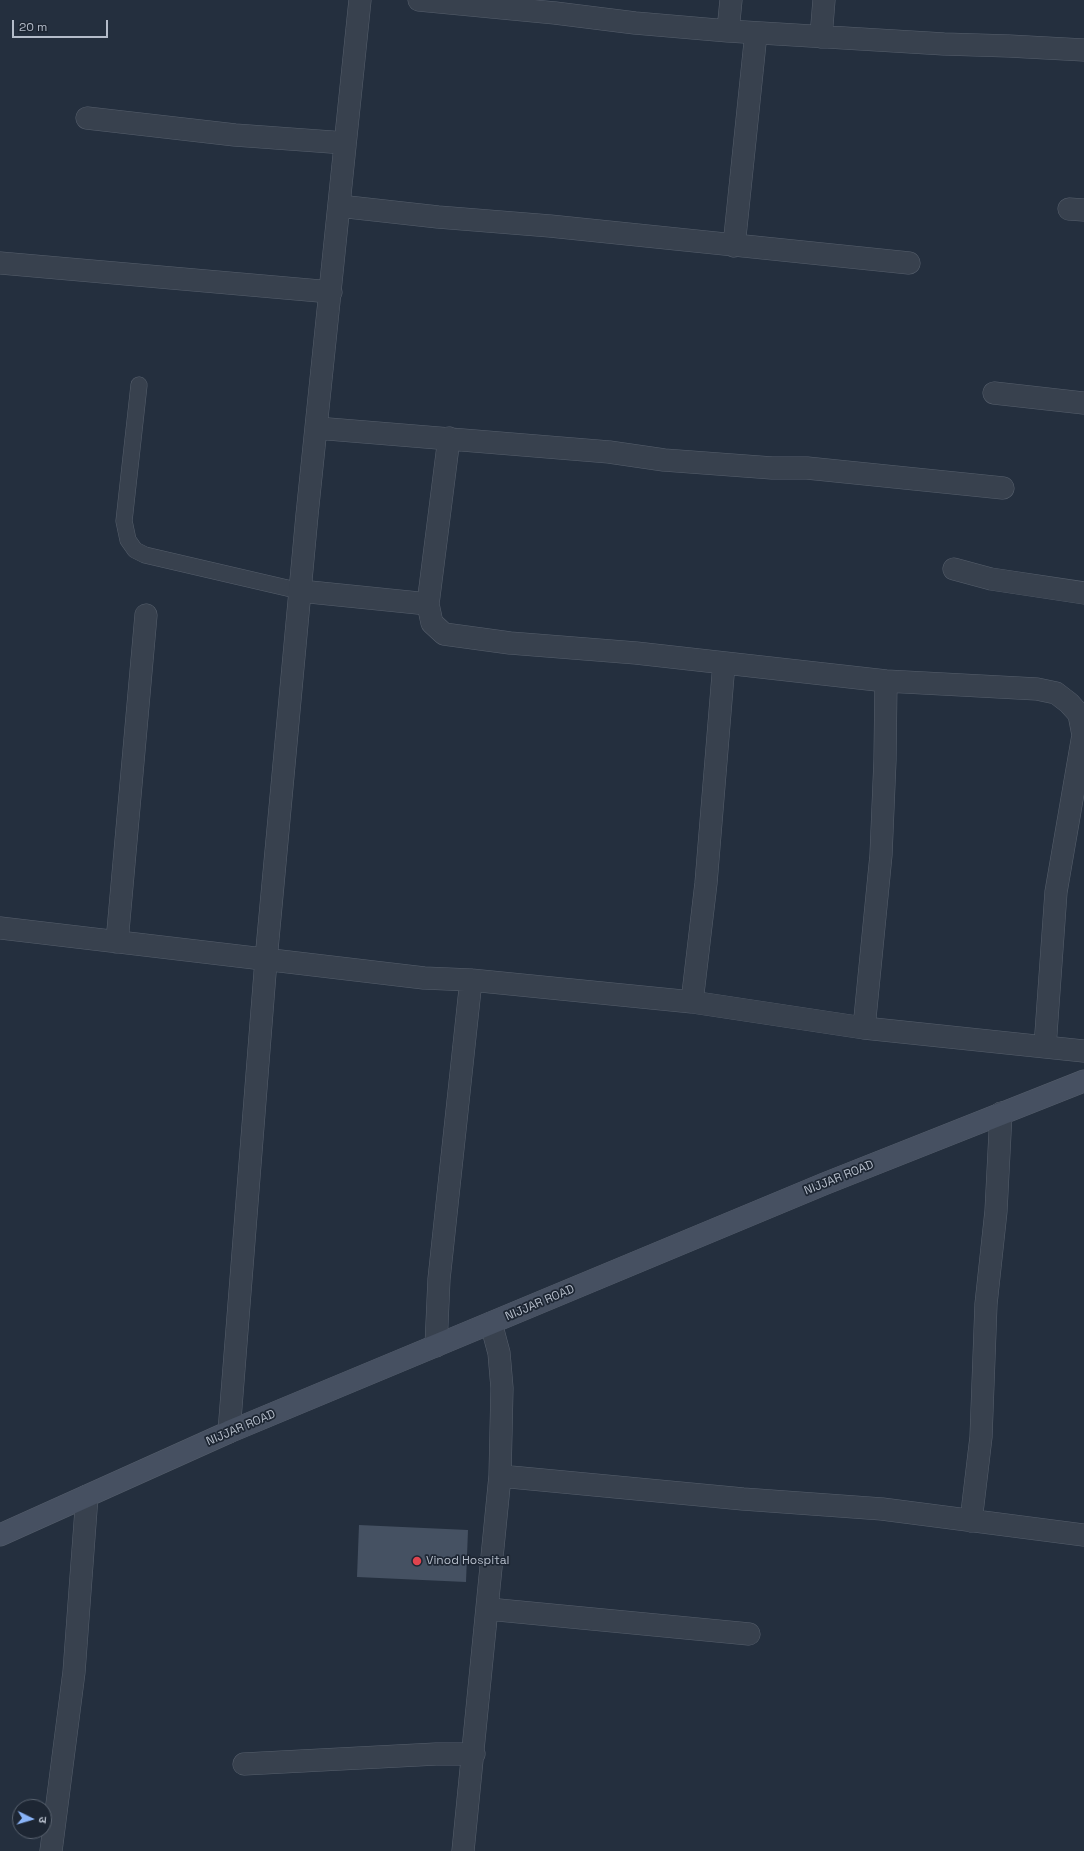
<!DOCTYPE html>
<meta charset="utf-8">
<style>
body{margin:0}
#map{position:relative;width:1084px;height:1851px;overflow:hidden;background:#242f3e;font-family:"Space Grotesk","Noto Sans Devanagari",sans-serif}
canvas{display:block}
.north{position:absolute;left:12px;top:1799px;width:40px;height:40px;box-sizing:border-box;background:#1d2633;border:1px solid #59626f;border-radius:50%;rotate:95deg;font-size:11px;font-weight:700;line-height:16px;text-align:center;color:#b4bcc9}
.north::after{content:'';display:block;margin:auto;width:14px;height:18px;background:#8ab4f8;clip-path:polygon(50% 0,100% 100%,50% 72%,0 100%)}
.scale{position:absolute;left:12px;top:20px;width:96px;height:18px;box-sizing:border-box;border:2px solid #b4bcc9;border-top:0;padding-left:5px;font-size:12px;line-height:14px;white-space:nowrap;color:#b4bcc9;-webkit-text-stroke:3px #1d2633;paint-order:stroke}
</style>
<div id="map">
<canvas width="1084" height="1851"></canvas>
<div class="north">उ</div>
<div class="scale">20 m</div>
</div>
<script>
const ctx = document.querySelector('canvas').getContext('2d');
ctx.lineJoin = 'round';
function fillPath(path, color) {
  ctx.fillStyle = color;
  ctx.fill(path, 'evenodd');
}
function shape(rows) {
  const path = new Path2D();
  for (const r of rows) {
    path.moveTo(r[0], r[1]);
    for (let i = 2; i < r.length; i += 2) path.lineTo(r[i], r[i + 1]);
  }
  return path;
}
function strokePath(path, color, width, dash) {
  ctx.strokeStyle = color;
  ctx.lineWidth = width;
  ctx.lineCap = dash ? 'butt' : 'round';
  ctx.setLineDash(dash || []);
  ctx.stroke(path);
}
function label(font, color, halo, rows, align = 'center') {
  ctx.font = font + ' "Space Grotesk",sans-serif';
  ctx.lineWidth = 3.5;
  ctx.setLineDash([]);
  ctx.textBaseline = 'middle';
  ctx.strokeStyle = halo;
  ctx.fillStyle = color;
  for (const [text, x, y, turn = 0] of rows) {
    ctx.save();
    ctx.translate(x, y);
    ctx.rotate((+turn || 0) * Math.PI / 180);
    ctx.textAlign = isNaN(turn) ? turn : align;
    if (halo) ctx.strokeText(text, 0, 0);
    ctx.fillText(text, 0, 0);
    ctx.restore();
  }
}
const building = shape([
 [359,1525,468,1530,466,1582,357,1577]
]);
const lane = shape([
 [139,385,124,521,128,540,135,550,145,555,300,591]
]);
const street = shape([
 [419,0,555,13,635,23,728,31,944,44,1009,46,1084,50],
 [728,31,731,0],
 [821,37,824,0],
 [87,118,235,135,345,143],
 [339,206,438,217,550,226,909,263],
 [1069,209,1084,210],
 [734,246,756,33],
 [0,263,331,292],
 [994,393,1084,403],
 [316,428,609,452,664,460,772,468,807,468,1003,488],
 [449,438,428,604,432,623,444,634,510,643,636,653,886,681,1037,689,1056,693,1069,703,1079,714,1083,735,1056,892,1045,1047],
 [954,569,991,579,1084,593],
 [300,591,428,604],
 [0,928,424,978,471,980,692,1002,864,1028,1084,1051],
 [117,942,146,615],
 [692,1002,706,883,724,663],
 [864,1028,881,855,885,760,886,681],
 [436,1346,439,1279,471,980],
 [229,1432,266,960,307,515,360,0],
 [500,1476,743,1499,882,1509,1084,1535],
 [971,1521,981,1437,986,1304,996,1211,1001,1113],
 [488,1609,749,1634],
 [244,1764,436,1754,474,1754],
 [51,1851,74,1672,87,1496],
 [463,1851,500,1476,502,1388,499,1353,491,1323]
]);
const secondary = shape([
 [0,1535,229,1432,824,1184,1084,1081]
]);
const markers = [
 [417,1561,5,"#e0444e"]
];
const streetNames = [
 ["NIJJAR ROAD",839,1178,-22],
 ["NIJJAR ROAD",540,1303,-23],
 ["NIJJAR ROAD",241,1428,-23]
];
const poiNames = [
 ["Vinod Hospital",426,1561]
];
fillPath(building, '#455162');
strokePath(lane, '#565f6c', 17);
strokePath(street, '#565f6c', 23);
strokePath(secondary, '#565f6c', 23);
strokePath(lane, '#38414e', 16);
strokePath(street, '#38414e', 22);
strokePath(secondary, '#465061', 22);
for (const [x, y, r, color] of markers) {
  const dot = new Path2D();
  dot.arc(x, y, r, 0, 2 * Math.PI);
  ctx.fillStyle = color;
  ctx.fill(dot);
  strokePath(dot, '#1d2633', 1.5);
}
label('12px', '#b4bcc9', '#1d2633', streetNames);
label('12px', '#b4bcc9', '#1d2633', poiNames, 'left');
</script>
